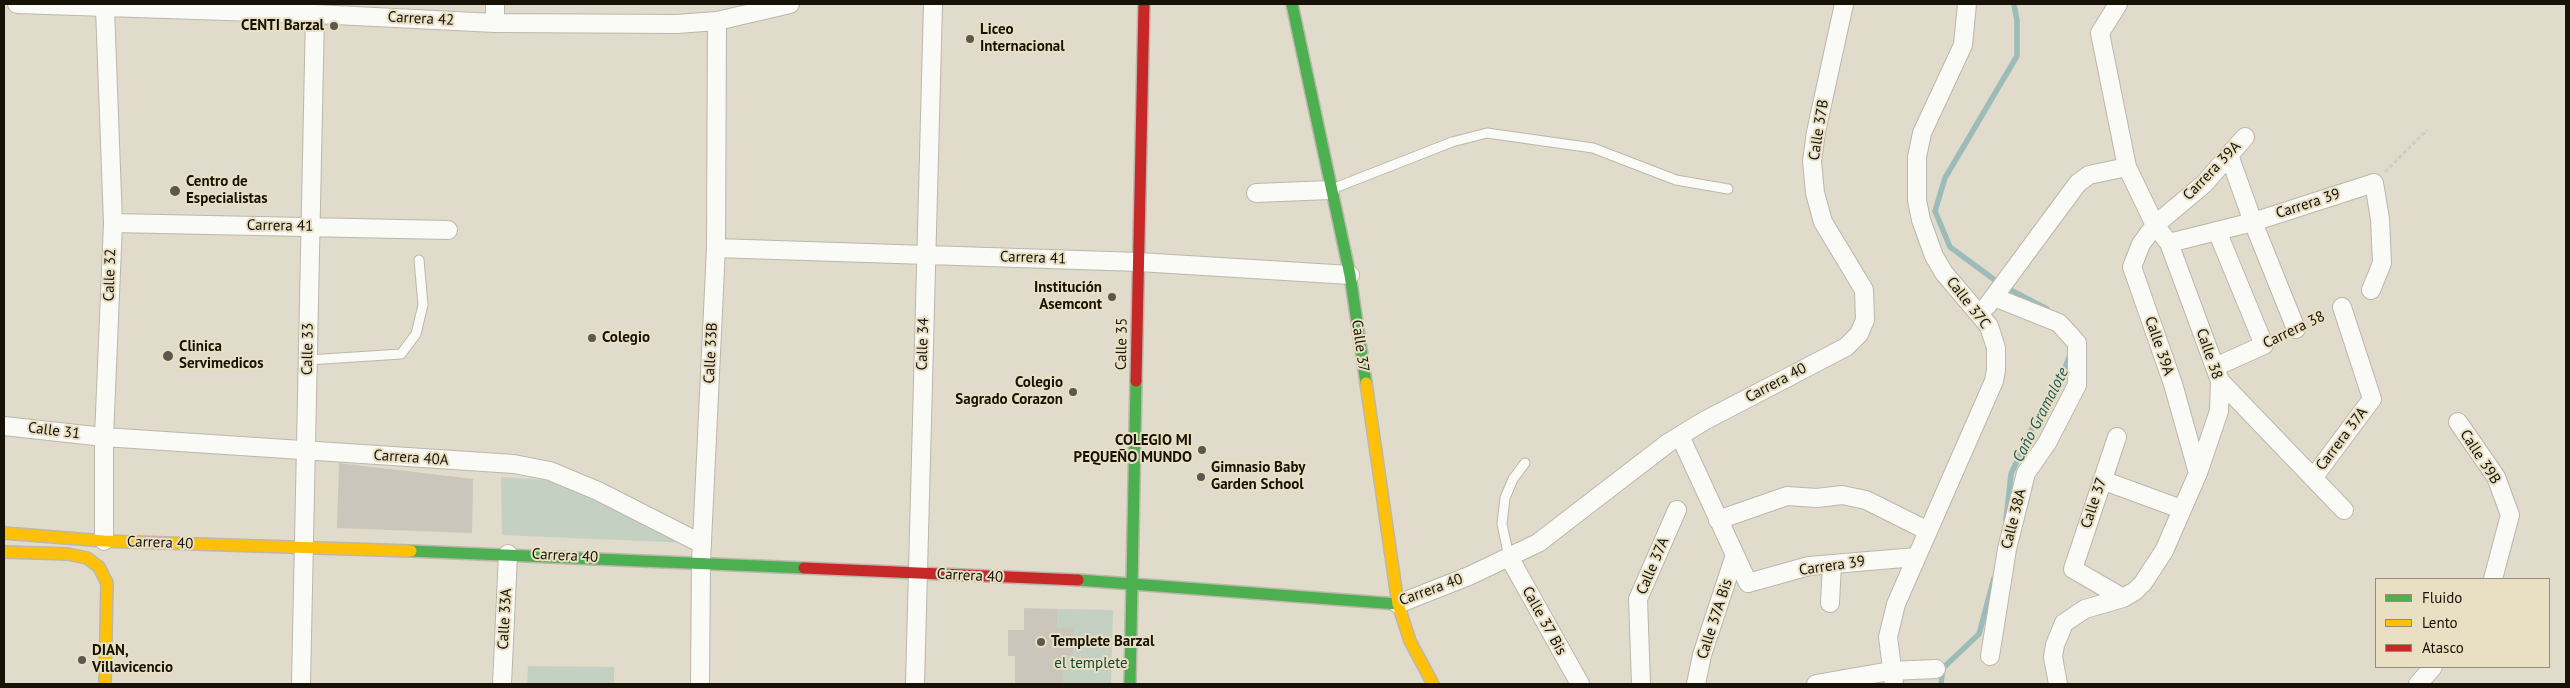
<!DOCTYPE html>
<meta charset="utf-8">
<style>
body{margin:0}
#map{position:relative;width:2570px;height:688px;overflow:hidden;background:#e0dbcb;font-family:"PT Sans",sans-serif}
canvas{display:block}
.frame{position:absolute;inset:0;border:5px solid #161208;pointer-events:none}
.legend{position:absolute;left:2375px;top:578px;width:175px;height:90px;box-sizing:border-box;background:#e9dfc2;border:1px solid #958d78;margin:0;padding:6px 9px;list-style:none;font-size:15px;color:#161208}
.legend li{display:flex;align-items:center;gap:10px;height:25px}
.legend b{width:25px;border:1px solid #958d78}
</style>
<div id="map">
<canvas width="2570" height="688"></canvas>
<div class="frame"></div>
<ul class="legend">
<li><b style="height:6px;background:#4caf50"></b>Fluido</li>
<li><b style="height:6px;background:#ffc107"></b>Lento</li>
<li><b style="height:6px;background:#c62828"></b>Atasco</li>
</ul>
</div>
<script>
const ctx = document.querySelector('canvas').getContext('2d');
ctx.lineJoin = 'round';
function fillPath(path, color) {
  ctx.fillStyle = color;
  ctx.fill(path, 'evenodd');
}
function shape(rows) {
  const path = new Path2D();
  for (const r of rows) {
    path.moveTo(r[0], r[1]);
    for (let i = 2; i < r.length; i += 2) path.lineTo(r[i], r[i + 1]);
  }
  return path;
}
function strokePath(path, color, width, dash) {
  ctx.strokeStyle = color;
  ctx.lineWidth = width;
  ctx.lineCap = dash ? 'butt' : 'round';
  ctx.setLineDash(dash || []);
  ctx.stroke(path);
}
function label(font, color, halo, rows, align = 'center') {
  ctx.font = font + ' "PT Sans",sans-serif';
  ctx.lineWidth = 4;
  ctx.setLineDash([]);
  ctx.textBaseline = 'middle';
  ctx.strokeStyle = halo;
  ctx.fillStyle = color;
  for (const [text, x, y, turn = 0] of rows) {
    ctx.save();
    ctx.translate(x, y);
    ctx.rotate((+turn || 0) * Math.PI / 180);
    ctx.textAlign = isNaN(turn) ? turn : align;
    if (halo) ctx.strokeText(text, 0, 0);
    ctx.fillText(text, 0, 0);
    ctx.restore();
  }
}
const green = shape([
 [501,477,560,481,689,543,502,535],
 [1058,609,1113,610,1111,684,1063,684,1063,655,1073,655,1073,629,1057,628],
 [528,666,614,667,614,684,527,684]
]);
const stream = shape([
 [2014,4,2017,21,2017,56,1945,178,1935,211,1950,247,2003,286,2047,309],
 [2006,520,2011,474,2034,424,2056,391,2070,355],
 [1941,684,1943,668,1979,634,1994,578]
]);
const building = shape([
 [339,463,473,479,472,533,337,528],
 [1024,608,1058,609,1057,628,1073,628,1073,655,1063,655,1063,684,1015,684,1015,656,1008,656,1008,630,1024,630]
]);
const path = shape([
 [2385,172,2427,130],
 [2310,322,2327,314]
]);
const lane = shape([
 [1332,189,1452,142,1487,133,1593,148,1676,180,1728,189],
 [308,360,401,354,416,334,423,305,419,260],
 [1509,557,1502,524,1505,498,1513,479,1525,463]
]);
const street = shape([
 [17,4,315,14,495,23,677,24,717,21,790,4],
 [495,23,495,4],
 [2229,155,2253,222,2296,329],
 [1256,193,1330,190],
 [113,223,448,230],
 [2169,243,2253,222,2374,183,2380,219,2382,263,2371,290],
 [716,248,1139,262,1350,275],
 [1987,306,2078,183,2089,175,2127,167],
 [2215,367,2264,345,2217,231],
 [2220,381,2344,510],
 [2458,422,2496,477,2510,515,2493,579],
 [4,426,104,437,514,464,550,471,598,491,702,544],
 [1680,436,1748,583,1809,566,1916,557],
 [2117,437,2073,569,2123,598],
 [2198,473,2173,384,2132,267,2141,244,2155,225,2204,184,2245,137],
 [2313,478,2372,399,2342,307],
 [2102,480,2181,509],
 [1718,520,1787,496,1817,498,1842,495,1866,500,1928,531],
 [104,541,104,437,113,223,105,8],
 [1509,557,1580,684],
 [1830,603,1832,564],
 [1398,604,1469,576,1538,543,1668,443,1704,421,1846,347,1859,334,1865,320,1864,290,1823,222,1815,193,1812,161,1816,132,1844,4],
 [1990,656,2007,549,2026,473,2047,443,2077,385,2077,343,2059,323,1994,297],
 [301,684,315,14],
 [502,684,508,554],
 [700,684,701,562,716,248,717,21],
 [915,684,933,4],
 [1641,684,1638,599,1677,510],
 [1696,684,1702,655,1735,555],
 [1816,684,1890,671,1936,669],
 [1894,684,1888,637,1896,604,1994,381,1996,370,1996,348,1989,326,1944,273,1934,256,1921,220,1917,200,1917,157,1922,133,1963,45,1967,4],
 [2058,684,2053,657,2055,645,2064,623,2085,609,2123,598,2135,591,2143,583,2164,551,2198,473,2219,411,2220,381,2169,243,2155,225,2127,167,2100,33,2118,4],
 [2418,684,2433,667]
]);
const fast = shape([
 [1292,4,1350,275,1366,383],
 [411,551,804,568],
 [1078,580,1398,604],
 [1130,684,1136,381]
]);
const slow = shape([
 [1366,383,1398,604,1410,641,1433,684],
 [4,533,104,541,411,551],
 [4,552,68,554,87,558,99,567,107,583,105,684]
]);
const jam = shape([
 [1136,381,1144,4],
 [804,568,1078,580]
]);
const markers = [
 [334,26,5,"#5d584c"],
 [970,39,5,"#5d584c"],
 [175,191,6,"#5d584c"],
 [1112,297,5,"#5d584c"],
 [592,338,5,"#5d584c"],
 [168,356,6,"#5d584c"],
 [1073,392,5,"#5d584c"],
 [1202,450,5,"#5d584c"],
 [1201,477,5,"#5d584c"],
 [1041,642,5,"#5d584c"],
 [82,660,5,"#5d584c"]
];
const streetNames = [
 ["Carrera 42",421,19,3],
 ["Calle 37B",1819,130,-81],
 ["Carrera 39A",2212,171,-46],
 ["Carrera 39",2308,204,-18],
 ["Carrera 41",280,226,1],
 ["Carrera 41",1033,258,2],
 ["Calle 32",110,275,-88],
 ["Calle 37C",1968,303,52],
 ["Carrera 38",2294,330,-26],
 ["Calle 34",923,344,-88],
 ["Calle 35",1122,344,-89],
 ["Calle 37",1360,346,82],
 ["Calle 39A",2159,346,71],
 ["Calle 33",308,349,-89],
 ["Calle 33B",711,353,-87],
 ["Calle 38",2209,354,71],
 ["Carrera 40",1776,383,-28],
 ["Calle 31",54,431,7],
 ["Carrera 37A",2342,439,-53],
 ["Calle 39B",2480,457,57],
 ["Carrera 40A",411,458,4],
 ["Calle 37",2094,503,-72],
 ["Calle 38A",2014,519,-76],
 ["Carrera 40",160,543,2],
 ["Carrera 40",565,556,3],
 ["Calle 37A",1653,566,-67],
 ["Carrera 39",1832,566,-8],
 ["Carrera 40",970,576,3],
 ["Carrera 40",1431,590,-20],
 ["Calle 33A",505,619,-87],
 ["Calle 37A Bis",1715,619,-72],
 ["Calle 37 Bis",1544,621,61]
];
const poiNames = [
 ["CENTI Barzal",324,26,"right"],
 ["Liceo",980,30],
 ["Internacional",980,47],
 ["Centro de",186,182],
 ["Especialistas",186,199],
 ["Institución",1102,288,"right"],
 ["Asemcont",1102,305,"right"],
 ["Colegio",602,338],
 ["Clinica",179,347],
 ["Servimedicos",179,364],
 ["Colegio",1063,383,"right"],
 ["Sagrado Corazon",1063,400,"right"],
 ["COLEGIO MI",1192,441,"right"],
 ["PEQUEÑO MUNDO",1192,458,"right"],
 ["Gimnasio Baby",1211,468],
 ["Garden School",1211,485],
 ["Templete Barzal",1051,642],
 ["DIAN,",92,651],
 ["Villavicencio",92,668]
];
const parkNames = [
 ["el templete",1091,664]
];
const waterNames = [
 ["Caño Gramalote",2041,415,-63]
];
fillPath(green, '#c4d1c2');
strokePath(stream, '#9cbcba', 5.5);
fillPath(building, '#ccc5bc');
strokePath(lane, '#bcb7ab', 11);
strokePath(street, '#bcb7ab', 20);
strokePath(fast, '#bcb7ab', 14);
strokePath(slow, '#bcb7ab', 14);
strokePath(jam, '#bcb7ab', 14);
strokePath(path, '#cdccc8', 3, [4, 2.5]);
strokePath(lane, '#fafaf7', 9);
strokePath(street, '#fafaf7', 18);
strokePath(fast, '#4caf50', 11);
strokePath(slow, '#ffc107', 11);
strokePath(jam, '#c62828', 11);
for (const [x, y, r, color] of markers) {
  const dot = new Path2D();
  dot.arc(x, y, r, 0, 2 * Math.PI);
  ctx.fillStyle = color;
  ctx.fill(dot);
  strokePath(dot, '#e9dfc2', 2);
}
label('15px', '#161208', '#e9dfc2', streetNames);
label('bold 15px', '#161208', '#e9dfc2', poiNames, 'left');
label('15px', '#144733', '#e9dfc2', parkNames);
label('italic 16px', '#195a61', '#e9dfc2', waterNames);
</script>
